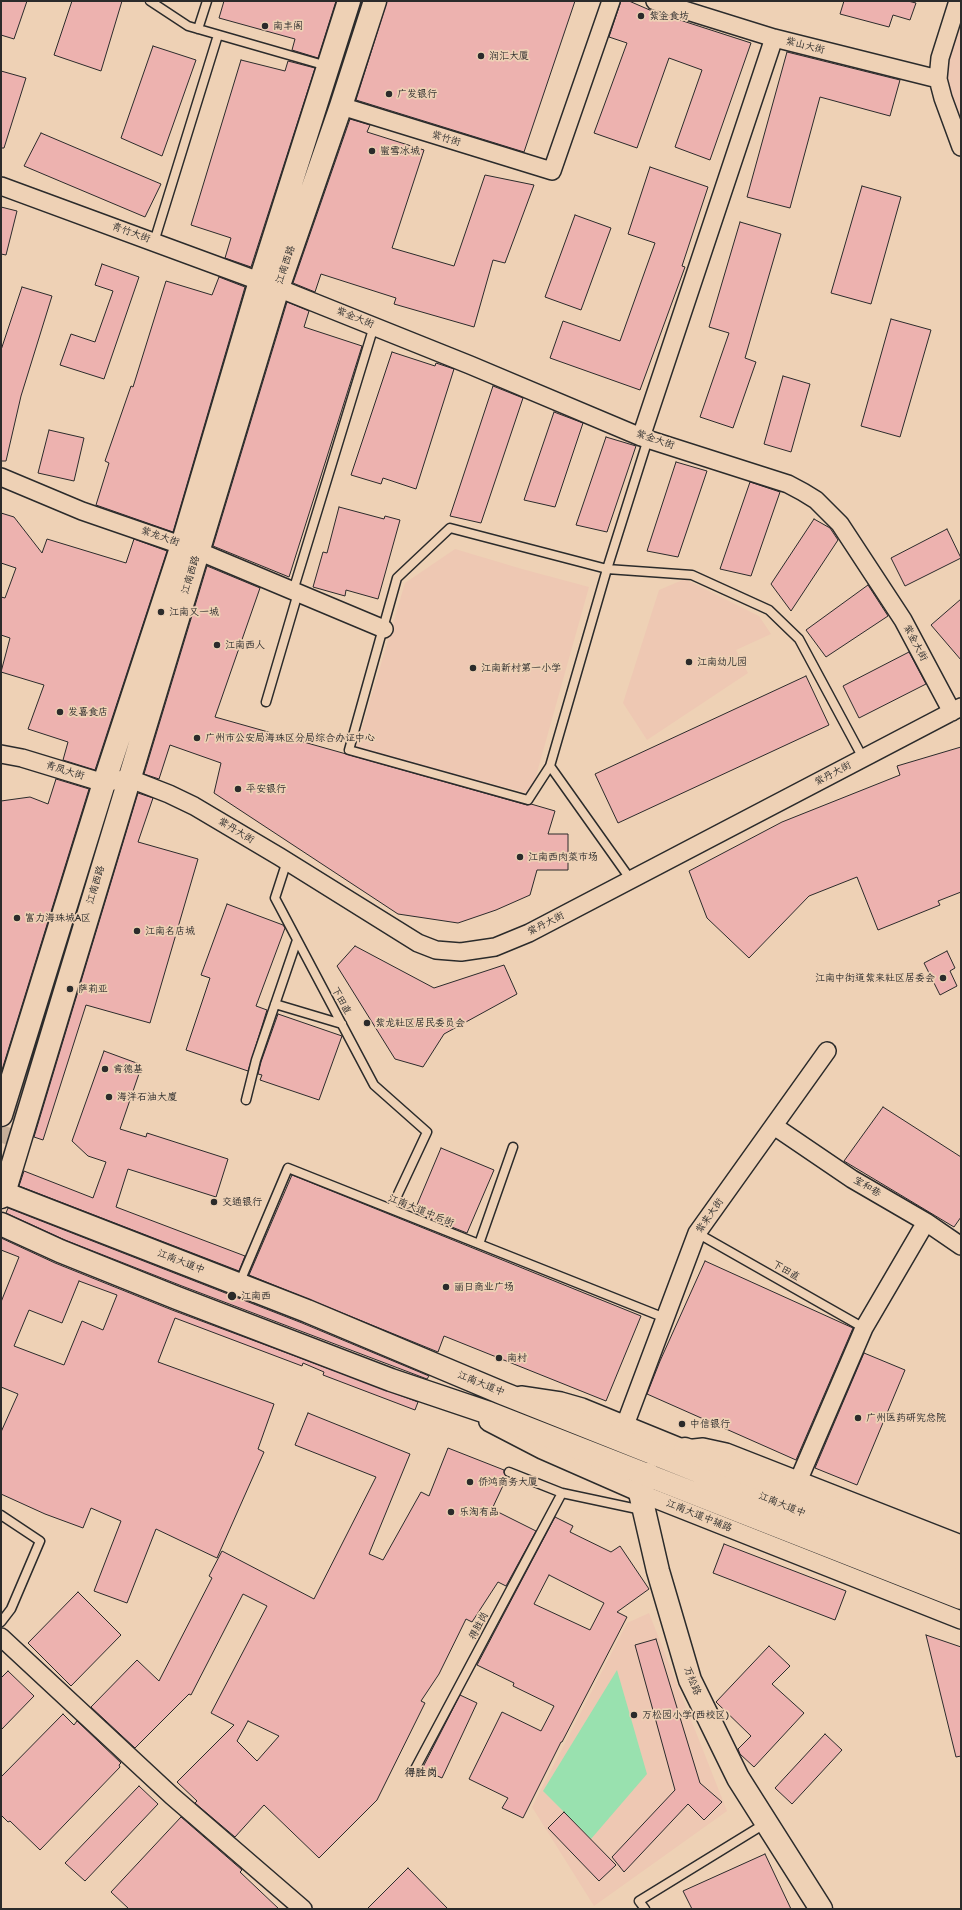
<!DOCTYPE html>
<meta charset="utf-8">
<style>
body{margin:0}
#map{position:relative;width:962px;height:1910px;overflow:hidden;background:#eed1b5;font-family:"Balsamiq Sans",sans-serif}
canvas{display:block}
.frame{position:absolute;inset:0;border:2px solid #2b2b2b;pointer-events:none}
</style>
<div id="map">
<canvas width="962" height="1910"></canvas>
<div class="frame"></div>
</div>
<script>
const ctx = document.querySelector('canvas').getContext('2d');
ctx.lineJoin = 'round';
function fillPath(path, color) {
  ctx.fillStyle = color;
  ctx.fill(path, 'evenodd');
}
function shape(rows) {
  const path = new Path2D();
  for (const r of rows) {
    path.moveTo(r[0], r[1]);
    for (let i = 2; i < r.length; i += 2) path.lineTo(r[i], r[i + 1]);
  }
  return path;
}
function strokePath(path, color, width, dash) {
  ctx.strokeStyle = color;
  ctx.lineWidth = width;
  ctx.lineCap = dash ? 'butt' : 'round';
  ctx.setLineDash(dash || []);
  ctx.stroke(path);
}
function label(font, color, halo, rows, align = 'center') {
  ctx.font = font + ' "Balsamiq Sans","LXGW WenKai TC",sans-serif';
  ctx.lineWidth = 3.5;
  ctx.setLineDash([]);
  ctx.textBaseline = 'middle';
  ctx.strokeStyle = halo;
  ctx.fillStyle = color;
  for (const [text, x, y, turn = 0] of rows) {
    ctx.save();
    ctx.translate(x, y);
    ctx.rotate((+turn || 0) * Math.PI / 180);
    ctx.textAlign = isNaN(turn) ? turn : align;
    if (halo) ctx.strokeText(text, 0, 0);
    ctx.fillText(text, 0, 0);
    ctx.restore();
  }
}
const built = shape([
 [961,1,961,131,942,75],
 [455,549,522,569,589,587,531,794,356,748,405,583],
 [685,579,759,616,771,634,736,650,748,673,647,740,623,703,659,590],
 [649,1613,727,1811,594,1906,532,1807,627,1623]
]);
const green = shape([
 [617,1670,647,1774,591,1839,543,1791]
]);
const building = shape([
 [1,1,27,1,14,39,1,35,1,1],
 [72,1,122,1,101,71,54,55,72,1],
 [224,1,336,1,318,58,292,50,295,39,219,18,224,1],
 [387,1,575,1,524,152,356,100,387,1],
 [621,1,629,1,652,11,751,43,710,160,675,147,702,70,669,58,637,148,594,133,627,43,609,37,621,1],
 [844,1,908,1,916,3,910,20,893,15,889,27,840,14,844,1],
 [153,46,196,60,162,156,121,138,153,46],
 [787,52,900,80,890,116,820,97,790,208,747,197,787,52],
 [241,60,285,71,288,61,315,68,251,267,225,258,231,238,191,225,241,60],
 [1,71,26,78,4,148,1,148,1,71],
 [350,119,370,125,367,132,424,150,392,248,454,266,485,175,534,185,505,263,493,260,474,327,394,304,396,298,321,274,315,292,293,283,350,119],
 [41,133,161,184,145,217,24,166,41,133],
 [650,167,708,187,682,266,685,267,640,390,550,358,563,321,620,341,655,243,628,234,650,167],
 [862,186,901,197,871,304,831,293,862,186],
 [1,207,17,211,6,255,1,254,1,207],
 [575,215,611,228,581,310,545,297,575,215],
 [740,222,781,234,745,358,756,362,733,428,700,417,729,333,709,327,740,222],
 [102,264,139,277,104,379,60,365,71,334,95,342,113,291,95,285,102,264],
 [219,277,245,287,173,532,96,505,109,463,105,461,131,386,133,387,166,281,212,295,219,277],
 [22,287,52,296,21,396,6,461,1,461,1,350,22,287],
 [287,302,309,311,304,327,362,346,289,577,213,546,287,302],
 [891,319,931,330,900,437,861,426,891,319],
 [392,352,435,366,436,363,454,369,416,489,383,478,381,484,351,475,392,352],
 [783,376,810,384,791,452,764,444,783,376],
 [493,386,523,398,481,523,450,516,493,386],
 [554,412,583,423,555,507,524,500,554,412],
 [49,430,84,438,74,481,38,473,49,430],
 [606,437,636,446,607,532,576,525,606,437],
 [676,462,707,471,678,557,647,551,676,462],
 [750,482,780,492,751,576,720,569,750,482],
 [339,507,384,519,385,516,400,520,378,599,346,590,345,596,313,587,323,552,327,553,339,507],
 [1,513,14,517,42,553,47,539,126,563,134,539,167,551,95,770,63,760,68,742,28,729,44,685,1,672,10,638,1,635,1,597,5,598,16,568,1,563,1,513],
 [814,519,830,528,838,540,791,611,771,584,814,519],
 [947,529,961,558,905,586,891,558,947,529],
 [207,566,260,588,215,717,527,805,531,804,555,811,548,834,568,834,568,870,537,870,530,895,496,910,458,923,398,914,214,793,221,763,170,745,159,779,144,774,207,566],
 [868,585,888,616,826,657,806,630,868,585],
 [961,599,961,660,931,625,961,599],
 [909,652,926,684,859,718,843,686,909,652],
 [806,676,829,725,618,823,595,774,806,676],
 [961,747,961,892,938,901,940,905,878,930,857,877,809,896,749,958,707,918,689,871,782,822,900,775,897,766,961,747],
 [56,779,89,789,1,1073,1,801,30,797,48,804,56,779],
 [138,793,153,798,138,842,198,859,150,1023,86,1005,43,1140,34,1137,138,793],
 [227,904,283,925,285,928,256,1006,267,1010,248,1071,186,1050,210,978,201,975,227,904],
 [355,946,434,988,504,965,517,994,444,1034,423,1067,395,1059,337,966,355,946],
 [947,951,955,968,950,971,957,986,940,995,924,963,947,951],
 [278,1014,342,1036,319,1100,260,1080,262,1075,258,1074,261,1062,278,1014],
 [104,1051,142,1065,120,1129,146,1137,147,1133,228,1159,216,1197,128,1169,116,1207,245,1256,239,1271,19,1186,24,1171,93,1198,106,1162,88,1156,72,1141,104,1051],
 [883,1107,961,1157,961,1217,954,1227,844,1161,883,1107],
 [441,1148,494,1170,467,1233,414,1212,441,1148],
 [292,1175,641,1316,606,1401,444,1336,438,1352,249,1275,292,1175],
 [8,1208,302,1323,429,1376,427,1379,182,1286,65,1240,6,1213,8,1208],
 [1,1238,55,1263,172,1310,418,1402,415,1410,323,1375,324,1372,303,1363,302,1366,175,1318,158,1362,274,1404,258,1449,264,1452,217,1558,156,1529,127,1603,94,1591,121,1521,91,1508,83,1528,45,1514,1,1494,1,1432,18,1394,1,1387,1,1302,19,1257,1,1250,1,1238],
 [79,1281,117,1295,103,1330,82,1321,64,1365,14,1346,29,1310,62,1323,79,1281],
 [705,1261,853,1328,796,1460,647,1394,660,1361,705,1261],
 [864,1353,905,1370,857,1485,815,1468,864,1353],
 [308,1413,410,1454,369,1554,383,1560,421,1492,429,1496,448,1448,504,1470,504,1473,507,1477,492,1509,536,1531,506,1586,498,1582,472,1622,466,1619,439,1674,421,1701,425,1703,377,1800,319,1858,264,1805,235,1837,195,1803,197,1801,177,1782,234,1725,211,1713,267,1606,243,1594,191,1695,189,1694,135,1748,91,1707,137,1660,159,1681,212,1578,209,1576,222,1551,314,1599,376,1477,295,1445,308,1413],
 [248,1721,279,1736,257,1761,237,1741,248,1721],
 [555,1517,573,1526,570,1532,611,1552,620,1546,649,1589,617,1612,627,1617,562,1742,561,1742,523,1818,502,1808,508,1798,469,1779,502,1712,541,1731,554,1706,513,1686,514,1683,477,1665,555,1517],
 [549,1575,604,1603,590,1630,534,1604,549,1575],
 [724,1544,846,1591,835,1620,713,1573,724,1544],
 [78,1592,121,1635,71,1686,28,1643,78,1592],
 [926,1635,961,1647,961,1756,956,1757,926,1635],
 [656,1639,700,1783,722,1802,704,1820,688,1804,624,1872,612,1857,675,1790,635,1645,656,1639],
 [769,1646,790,1666,772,1684,804,1713,754,1767,740,1754,738,1749,751,1736,716,1702,769,1646],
 [8,1671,34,1696,1,1730,1,1678,8,1671],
 [460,1695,477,1703,442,1778,422,1769,460,1695],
 [63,1714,74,1725,77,1721,121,1763,119,1765,120,1767,40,1850,10,1821,8,1822,1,1815,1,1777,63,1714],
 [825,1734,842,1750,792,1804,775,1788,825,1734],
 [139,1786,158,1804,85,1881,65,1863,139,1786],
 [564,1812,616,1865,599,1881,548,1828,564,1812],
 [181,1817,242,1870,240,1872,279,1909,129,1909,111,1892,181,1817],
 [765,1854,791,1909,692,1909,683,1891,765,1854],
 [408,1868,448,1909,367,1909,408,1868]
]);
const streetTunnel = shape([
 [348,50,363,1],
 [5,1144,69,942]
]);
const lane = shape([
 [150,1,188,26,327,66],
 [198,29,207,1],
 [154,242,218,35],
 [648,439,607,569,550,766,528,800,349,750,397,578,450,528,607,569,692,575,769,610,799,639,863,758],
 [293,591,374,326],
 [266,702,298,593],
 [550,766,631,880],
 [287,861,275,898,374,1085,427,1132,391,1209],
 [275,1004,342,1024],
 [246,1100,256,1060,297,940],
 [697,1233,864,1328],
 [479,1244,513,1147],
 [239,1284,288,1168,665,1318],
 [509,1472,562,1493,642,1510],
 [1,1515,40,1541,11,1609,1,1622],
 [415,1769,562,1493],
 [645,1909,639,1901,766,1823]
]);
const street = shape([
 [655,1,774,38,938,79],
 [958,1,940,58,938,79,943,98,961,147],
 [341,106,552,171,611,1],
 [1,186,278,288,470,365,641,437,788,484,803,492,816,500,840,524,903,620,952,712],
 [641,437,774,38],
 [1,477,82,511,198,551,384,629],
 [1,754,22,758,104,783,128,778,169,794,194,806,280,857,418,943,436,950,461,952,495,947,529,933,961,707],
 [774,1126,852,1179,926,1222,961,1246],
 [521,1395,561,1401,582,1407,685,1449,703,1447,726,1452,961,1544],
 [488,1422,542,1450,640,1493,961,1620],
 [625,1425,697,1233,827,1051],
 [799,1479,864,1328,926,1222],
 [1,1637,172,1796,303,1909]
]);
const secondary = shape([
 [1,1115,104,783,182,545,260,281,349,1],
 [1,1197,4,1193,278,288,341,106,375,1],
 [648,1474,640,1493,658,1571,690,1680,738,1778,821,1909]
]);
const primary = shape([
 [1,1192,307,1311,502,1393,961,1576],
 [1,1224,60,1251,177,1298,391,1380,489,1413,961,1598]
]);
const highway = shape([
 [685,1449,961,1559]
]);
const markers = [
 [641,16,4,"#2b2b2b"],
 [265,26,4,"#2b2b2b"],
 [481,56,4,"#2b2b2b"],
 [389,94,4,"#2b2b2b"],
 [372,151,4,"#2b2b2b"],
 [161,612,4,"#2b2b2b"],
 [217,645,4,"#2b2b2b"],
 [689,662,4,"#2b2b2b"],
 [473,668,4,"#2b2b2b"],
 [60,712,4,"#2b2b2b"],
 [197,738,4,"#2b2b2b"],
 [238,789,4,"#2b2b2b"],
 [520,857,4,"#2b2b2b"],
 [17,918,4,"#2b2b2b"],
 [137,931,4,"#2b2b2b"],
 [943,978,4,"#2b2b2b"],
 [70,989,4,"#2b2b2b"],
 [367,1023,4,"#2b2b2b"],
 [105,1069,4,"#2b2b2b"],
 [109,1097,4,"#2b2b2b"],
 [214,1202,4,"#2b2b2b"],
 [446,1287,4,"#2b2b2b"],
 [232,1296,5,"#2b2b2b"],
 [499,1358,4,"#2b2b2b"],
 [858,1418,4,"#2b2b2b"],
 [682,1424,4,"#2b2b2b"],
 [470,1482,4,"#2b2b2b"],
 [451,1512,4,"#2b2b2b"],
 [634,1715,4,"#2b2b2b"]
];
const poiNames = [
 ["紫金食坊",649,16],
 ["南丰阁",273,26],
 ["润汇大厦",489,56],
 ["广发银行",397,94],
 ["蜜雪冰城",380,151],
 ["江南又一城",169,612],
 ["江南西人",225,645],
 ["江南幼儿园",697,662],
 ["江南新村第一小学",481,668],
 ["发喜食店",68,712],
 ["广州市公安局海珠区分局综合办证中心",205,738],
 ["平安银行",246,789],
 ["江南西肉菜市场",528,857],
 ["富力海珠城A区",25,918],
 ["江南名店城",145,931],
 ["江南中街道紫来社区居委会",935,978,"right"],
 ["萨莉亚",78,989],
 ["紫龙社区居民委员会",375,1023],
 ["肯德基",113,1069],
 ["海洋石油大廈",117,1097],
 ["交通银行",222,1202],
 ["丽日商业广场",454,1287],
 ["江南西",241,1296],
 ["南村",507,1358],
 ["广州医药研究总院",866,1418],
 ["中信银行",690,1424],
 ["侨鸿商务大厦",478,1482],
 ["乐淘有品",459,1512],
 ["万松园小学(西校区)",642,1715]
];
const streetNames = [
 ["紫山大街",805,46,14],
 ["紫竹街",446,139,17],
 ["青竹大街",131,233,20],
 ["江南西路",286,265,-71],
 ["紫金大街",355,318,22],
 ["紫金大街",655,440,19],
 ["紫龙大街",160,537,19],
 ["江南西路",191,575,-73],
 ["紫金大街",915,643,62],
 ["青凤大街",65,771,17],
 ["紫丹大街",833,774,-28],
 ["紫丹大街",236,831,31],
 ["江南西路",96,885,-73],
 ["紫丹大街",546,924,-27],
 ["下田直",341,1001,62],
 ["宝和巷",867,1187,31],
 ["江南大道中后街",421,1211,22],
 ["紫来大街",710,1216,-55],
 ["江南大道中",181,1262,21],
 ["下田直",786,1271,30],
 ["江南大道中",481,1384,22],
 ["江南大道中",782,1505,22],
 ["江南大道中辅路",699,1516,22],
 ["得胜岗",479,1626,-62],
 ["万松路",692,1681,69]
];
const neighbourhoodNames = [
 ["得胜岗",421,1773]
];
fillPath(built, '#eec8b3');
fillPath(green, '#99e1af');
fillPath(building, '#edb2af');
strokePath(building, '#2b2b2b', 1);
strokePath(streetTunnel, '#c7b099', 17, [17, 8]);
strokePath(lane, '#2b2b2b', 11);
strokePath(street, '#2b2b2b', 20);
strokePath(secondary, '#2b2b2b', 25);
strokePath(primary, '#2b2b2b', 25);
strokePath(highway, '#2b2b2b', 25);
strokePath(lane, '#eed1b5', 8);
strokePath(street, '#eed1b5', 17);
strokePath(secondary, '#eed1b5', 22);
strokePath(primary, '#eed1b5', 22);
strokePath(highway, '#eed1b5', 22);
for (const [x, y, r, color] of markers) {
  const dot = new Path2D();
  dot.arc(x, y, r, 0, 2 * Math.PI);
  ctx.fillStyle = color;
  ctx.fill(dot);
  strokePath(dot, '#eed1b5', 1.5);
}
label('10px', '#2b2b2b', '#eed1b5', poiNames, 'left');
label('10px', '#2b2b2b', '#eed1b5', streetNames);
label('bold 11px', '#2b2b2b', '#eed1b5', neighbourhoodNames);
</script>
